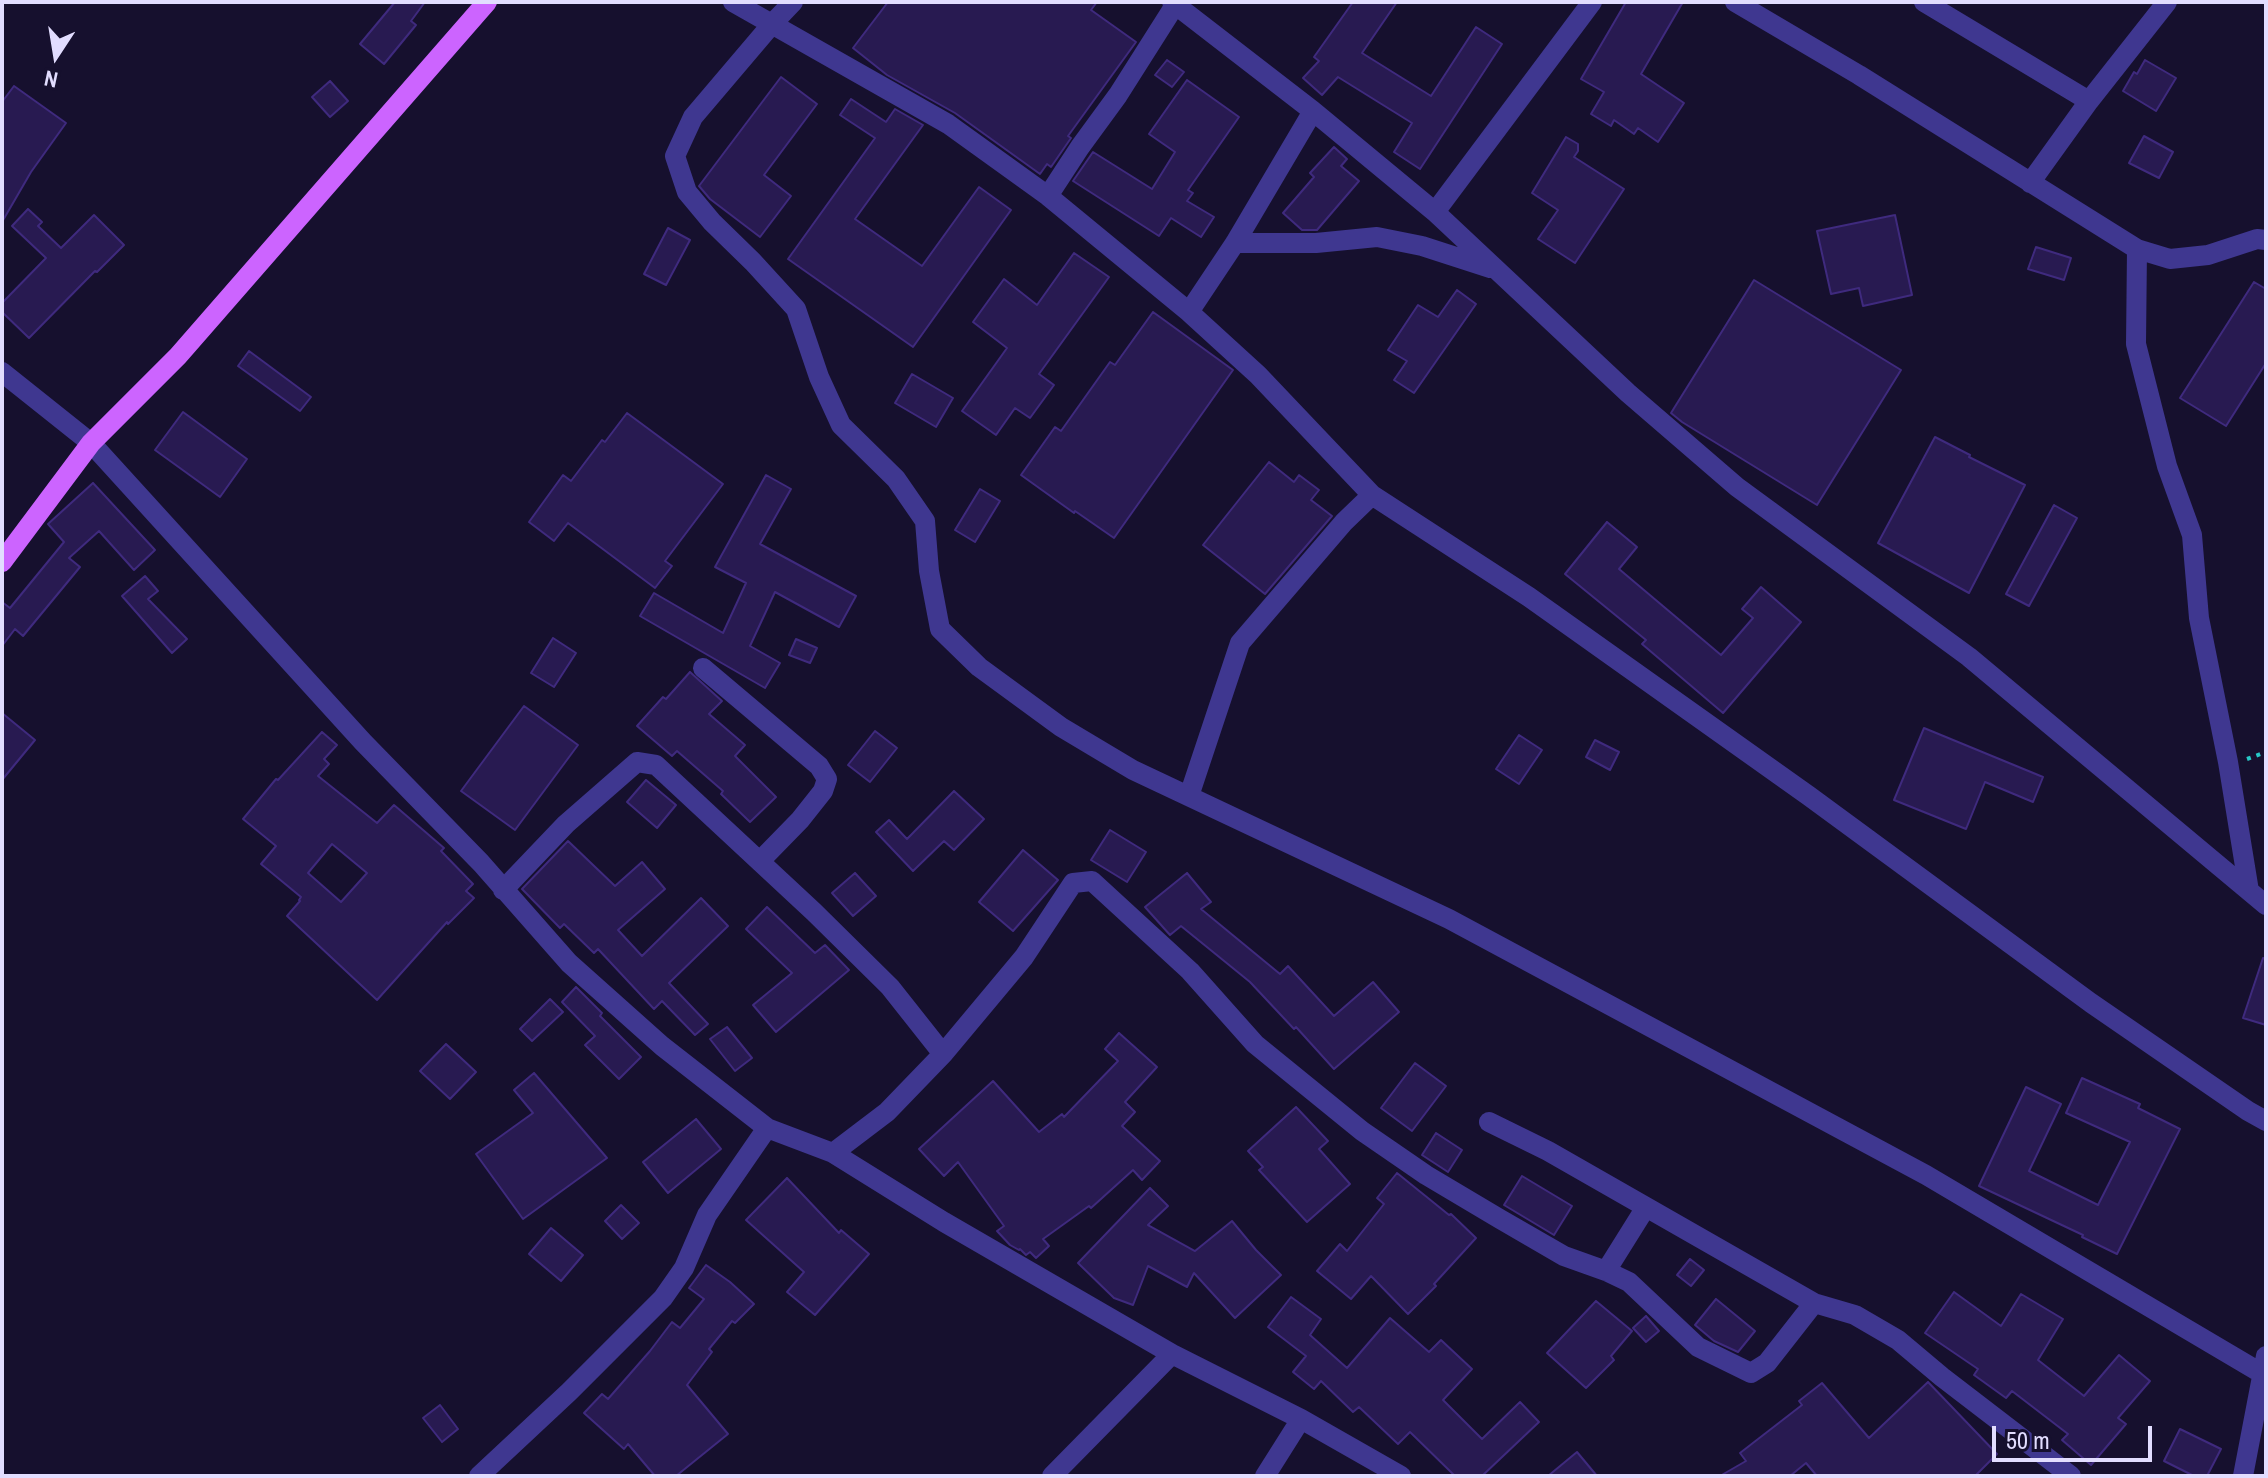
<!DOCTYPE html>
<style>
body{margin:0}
#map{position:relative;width:2268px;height:1478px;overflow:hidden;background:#16102e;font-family:"Archivo Narrow",sans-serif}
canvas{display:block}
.frame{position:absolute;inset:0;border:4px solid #e2ddff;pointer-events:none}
.north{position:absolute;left:16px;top:16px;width:80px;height:80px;-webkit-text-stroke:6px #16102e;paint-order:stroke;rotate:192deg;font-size:22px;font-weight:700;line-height:32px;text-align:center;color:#e2ddff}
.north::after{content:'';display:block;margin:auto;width:28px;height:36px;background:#e2ddff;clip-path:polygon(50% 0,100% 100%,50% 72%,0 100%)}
.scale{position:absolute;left:1992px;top:1426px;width:160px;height:36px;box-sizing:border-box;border:4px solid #e2ddff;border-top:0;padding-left:10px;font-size:24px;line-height:28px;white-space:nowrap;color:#e2ddff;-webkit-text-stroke:6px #16102e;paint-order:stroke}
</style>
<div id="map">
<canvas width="2268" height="1478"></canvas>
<div class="frame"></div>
<div class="north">N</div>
<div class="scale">50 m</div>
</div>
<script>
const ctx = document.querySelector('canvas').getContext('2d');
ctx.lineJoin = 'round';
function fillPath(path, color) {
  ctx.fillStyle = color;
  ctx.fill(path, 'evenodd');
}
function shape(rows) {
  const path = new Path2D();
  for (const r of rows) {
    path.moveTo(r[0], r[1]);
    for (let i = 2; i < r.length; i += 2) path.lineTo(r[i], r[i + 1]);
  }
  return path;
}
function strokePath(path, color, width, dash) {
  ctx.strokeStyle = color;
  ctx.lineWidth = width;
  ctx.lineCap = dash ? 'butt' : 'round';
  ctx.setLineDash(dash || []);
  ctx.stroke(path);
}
const building = shape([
 [395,2,425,2,411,21,416,25,384,64,360,44,395,2],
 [888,2,1097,2,1091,10,1136,42,1068,136,1071,138,1051,167,1047,164,1040,174,955,113,887,75,853,48,888,2],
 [1353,2,1397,2,1362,53,1431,96,1476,27,1502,44,1420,169,1394,152,1412,123,1338,77,1322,95,1303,78,1319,61,1314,57,1353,2],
 [1626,2,1683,2,1641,74,1684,103,1658,142,1638,128,1634,134,1614,120,1611,126,1591,114,1604,92,1581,79,1626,2],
 [1167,60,1184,72,1172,87,1155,75,1167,60],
 [2145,60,2176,78,2156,111,2123,91,2134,72,2137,74,2145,60],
 [781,77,817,104,764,175,791,196,760,237,710,199,699,186,781,77],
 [1187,80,1239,117,1188,190,1193,193,1187,201,1214,217,1201,237,1171,218,1159,236,1073,181,1093,152,1152,189,1175,152,1149,134,1187,80],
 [330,81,348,101,330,117,312,97,330,81],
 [14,86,66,123,31,172,2,222,2,102,14,86],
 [851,99,886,122,895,109,923,125,855,219,922,266,979,187,1011,210,913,347,788,259,875,138,840,115,851,99],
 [2144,136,2173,152,2159,178,2129,163,2144,136],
 [1566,137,1578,144,1578,151,1574,157,1624,189,1575,263,1538,239,1558,210,1532,193,1566,137],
 [1334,147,1347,159,1341,166,1359,181,1317,230,1302,230,1283,213,1314,177,1310,173,1334,147],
 [28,209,42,222,38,226,61,248,94,215,124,245,97,272,95,271,29,338,2,312,2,303,46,258,12,226,28,209],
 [1895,215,1912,295,1863,306,1859,288,1831,294,1817,231,1895,215],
 [668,228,690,240,666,285,644,274,668,228],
 [2036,247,2071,258,2064,280,2028,269,2036,247],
 [1074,253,1109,277,1039,374,1054,385,1030,418,1015,408,996,435,962,411,1007,348,973,322,1004,279,1037,305,1074,253],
 [1754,280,1901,370,1817,505,1682,422,1671,413,1754,280],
 [2254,282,2266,289,2266,363,2226,426,2180,398,2254,282],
 [1457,290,1476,304,1414,393,1394,380,1407,361,1388,350,1418,305,1438,317,1457,290],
 [1153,312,1233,370,1114,538,1075,511,1074,513,1021,475,1055,427,1061,431,1110,362,1115,365,1153,312],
 [249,351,311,397,300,411,238,366,249,351],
 [912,374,953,398,936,427,895,403,912,374],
 [183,412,247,459,220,497,155,450,183,412],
 [627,413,723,484,665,561,672,566,655,588,568,523,554,541,529,522,563,475,571,481,602,440,605,442,627,413],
 [1935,437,1970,455,1969,457,2025,485,1969,593,1878,543,1935,437],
 [1269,462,1294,482,1299,475,1319,490,1311,500,1332,516,1265,594,1203,545,1269,462],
 [766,475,791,489,760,544,856,596,839,627,775,592,750,646,780,663,765,688,640,616,654,593,723,633,746,583,715,567,766,475],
 [93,483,155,550,134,570,99,531,69,558,80,567,23,636,15,629,2,646,2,602,10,608,64,542,48,524,93,483],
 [980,489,1000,501,975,542,955,530,980,489],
 [2054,505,2077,518,2029,606,2006,594,2054,505],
 [1607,522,1637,547,1619,569,1721,655,1753,618,1742,609,1761,587,1801,622,1723,713,1642,644,1646,640,1565,574,1607,522],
 [145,576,158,591,148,599,187,639,172,653,122,596,145,576],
 [553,638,576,653,554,687,531,673,553,638],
 [796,639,817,648,810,663,789,655,796,639],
 [690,672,722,701,709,714,745,745,735,756,776,797,750,822,721,794,723,791,677,751,672,756,637,726,663,697,666,699,690,672],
 [524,706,578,745,515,830,461,791,524,706],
 [2,713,35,740,2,780,2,713],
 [1924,728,2043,777,2033,802,1985,782,1966,829,1894,800,1924,728],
 [875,731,897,748,870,782,848,765,875,731],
 [322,732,337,745,324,759,329,764,318,776,377,823,394,805,444,848,441,851,473,884,466,891,474,898,448,924,447,922,377,1000,287,916,300,901,299,900,301,897,261,864,276,846,243,819,276,779,278,780,322,732],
 [332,844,367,873,341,902,308,873,332,844],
 [1519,735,1542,750,1519,784,1496,769,1519,735],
 [1595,740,1619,752,1610,770,1586,757,1595,740],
 [646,780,676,805,657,828,627,802,646,780],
 [954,791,984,819,954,850,944,841,913,871,876,832,889,820,907,839,954,791],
 [1110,830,1146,852,1127,882,1091,860,1110,830],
 [568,841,615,886,642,862,665,889,618,930,642,956,701,898,728,926,669,983,708,1024,695,1035,662,1001,654,1009,598,949,594,953,564,924,560,928,522,889,568,841],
 [1023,850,1058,880,1013,931,979,902,1023,850],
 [855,873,876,896,853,916,832,893,855,873],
 [1187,873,1211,902,1201,909,1280,974,1288,966,1334,1016,1373,982,1399,1012,1334,1069,1296,1027,1294,1029,1250,982,1181,926,1170,935,1145,907,1187,873],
 [767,907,815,953,825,945,849,970,776,1032,753,1005,792,973,746,929,767,907],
 [2263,958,2266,959,2266,1025,2243,1018,2263,958],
 [576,987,602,1013,600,1016,641,1057,619,1079,585,1045,595,1036,562,1002,576,987],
 [550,999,563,1012,532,1041,520,1029,550,999],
 [727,1027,752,1058,735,1071,710,1039,727,1027],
 [1119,1033,1157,1067,1125,1102,1135,1112,1122,1126,1160,1161,1142,1180,1133,1170,1091,1208,1089,1206,1043,1239,1049,1246,1036,1258,1030,1252,1026,1255,1020,1249,1019,1250,1010,1245,997,1231,1004,1226,958,1162,944,1176,919,1149,993,1081,1039,1132,1062,1114,1064,1117,1118,1061,1105,1049,1119,1033],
 [446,1044,476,1072,450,1099,420,1071,446,1044],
 [1415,1063,1446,1086,1412,1131,1381,1108,1415,1063],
 [534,1073,607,1158,523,1219,476,1154,533,1113,514,1090,534,1073],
 [2082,1078,2140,1104,2138,1108,2180,1129,2117,1254,2082,1237,2083,1235,1979,1186,2026,1087,2061,1104,2029,1171,2098,1205,2130,1142,2066,1113,2082,1078],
 [1296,1107,1328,1141,1319,1149,1350,1184,1307,1222,1259,1170,1263,1167,1248,1151,1296,1107],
 [696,1119,721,1149,668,1193,643,1162,696,1119],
 [1436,1133,1462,1150,1448,1172,1422,1155,1436,1133],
 [1397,1173,1449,1215,1451,1214,1476,1238,1434,1284,1436,1286,1408,1314,1371,1276,1351,1299,1317,1271,1340,1244,1347,1251,1384,1204,1377,1198,1397,1173],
 [1522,1176,1572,1206,1554,1235,1504,1205,1522,1176],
 [787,1178,839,1233,841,1230,869,1254,815,1315,787,1292,804,1272,746,1220,787,1178],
 [1150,1188,1168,1206,1148,1225,1195,1251,1232,1221,1256,1250,1281,1275,1235,1318,1194,1273,1187,1287,1148,1266,1133,1305,1114,1298,1078,1263,1150,1188],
 [621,1205,639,1223,622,1239,605,1221,621,1205],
 [551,1228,583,1255,561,1281,529,1254,551,1228],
 [1690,1259,1704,1270,1691,1286,1677,1275,1690,1259],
 [706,1265,730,1282,754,1304,735,1323,732,1321,709,1349,712,1352,687,1385,728,1434,676,1476,655,1476,628,1444,624,1449,584,1413,602,1394,608,1399,650,1351,672,1322,680,1328,704,1299,689,1288,706,1265],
 [1954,1292,2001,1326,2021,1294,2063,1319,2038,1360,2084,1396,2119,1355,2150,1381,2118,1418,2126,1424,2091,1465,2062,1440,2068,1434,2012,1391,2006,1398,1974,1375,1978,1369,1925,1333,1954,1292],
 [1291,1297,1321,1319,1310,1335,1347,1368,1390,1318,1429,1352,1441,1340,1472,1369,1443,1400,1482,1439,1520,1402,1539,1422,1482,1476,1455,1476,1410,1432,1398,1444,1359,1407,1353,1412,1321,1381,1314,1389,1293,1372,1306,1356,1268,1327,1291,1297],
 [1716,1299,1755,1331,1738,1352,1714,1341,1695,1325,1716,1299],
 [1596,1301,1632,1331,1611,1356,1614,1360,1586,1388,1547,1353,1596,1301],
 [1646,1316,1659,1331,1646,1342,1633,1328,1646,1316],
 [1928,1382,1997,1454,1975,1476,1817,1476,1806,1463,1790,1476,1720,1476,1746,1461,1740,1453,1802,1405,1799,1401,1822,1383,1869,1438,1928,1382],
 [440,1405,458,1429,442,1442,423,1418,440,1405],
 [2180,1429,2221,1449,2207,1476,2194,1476,2164,1461,2180,1429],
 [1577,1452,1597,1476,1548,1476,1577,1452]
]);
const path = shape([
 [2247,759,2266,752]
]);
const minor = shape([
 [733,2,948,124,1048,196,1189,312,1258,375,1372,495,1529,597,1809,796,2091,1003,2248,1111,2266,1121],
 [793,2,772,24,693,117,675,156,687,192,712,222,753,262,796,309,819,377,841,425,896,479,925,521,929,571,940,629,979,667,1061,727,1133,770,1449,919,1926,1175,2266,1376],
 [1172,2,1313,111,1435,212,1628,393,1737,487,1969,657,2266,905],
 [1735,2,1859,75,2137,249,2170,259,2208,255,2257,239,2266,240],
 [1924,2,2089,101],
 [2030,183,2089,101,2167,2],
 [1048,196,1080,147,1118,95,1177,2],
 [1435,212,1592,2],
 [1235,243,1316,243,1377,237,1422,246,1490,268],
 [2137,249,2136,344,2167,466,2192,535,2199,618,2228,762,2249,891],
 [1189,312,1235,243,1313,111],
 [2,372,91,443,363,742,481,863,569,963,662,1046,767,1128,833,1153,944,1222,1172,1354,1301,1419,1401,1476],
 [703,668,819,766,827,779,823,791,800,820,760,861],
 [1189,796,1240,643,1344,522,1372,495],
 [503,890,566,824,637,762,656,765,814,912,890,987,943,1054],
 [1489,1122,1548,1151,1814,1303],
 [833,1153,887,1112,943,1054,1024,957,1073,883,1092,881,1190,971,1255,1044,1362,1131,1426,1175,1500,1219,1564,1256,1606,1271,1629,1282,1698,1347,1751,1373,1767,1363,1814,1303,1855,1315,1898,1340,1942,1377,2071,1476],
 [1606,1271,1646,1207],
 [479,1476,569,1392,663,1298,684,1268,707,1215,767,1128],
 [1052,1476,1172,1354],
 [1265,1476,1301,1419],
 [2243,1476,2266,1356]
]);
const major = shape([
 [2,562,91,443,178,356,487,2]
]);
fillPath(building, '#281a51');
strokePath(building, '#3f2a7e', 2);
strokePath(path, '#27c9c7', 4, [4, 6]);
strokePath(minor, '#3f3790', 20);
strokePath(major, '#cc64ff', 20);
</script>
